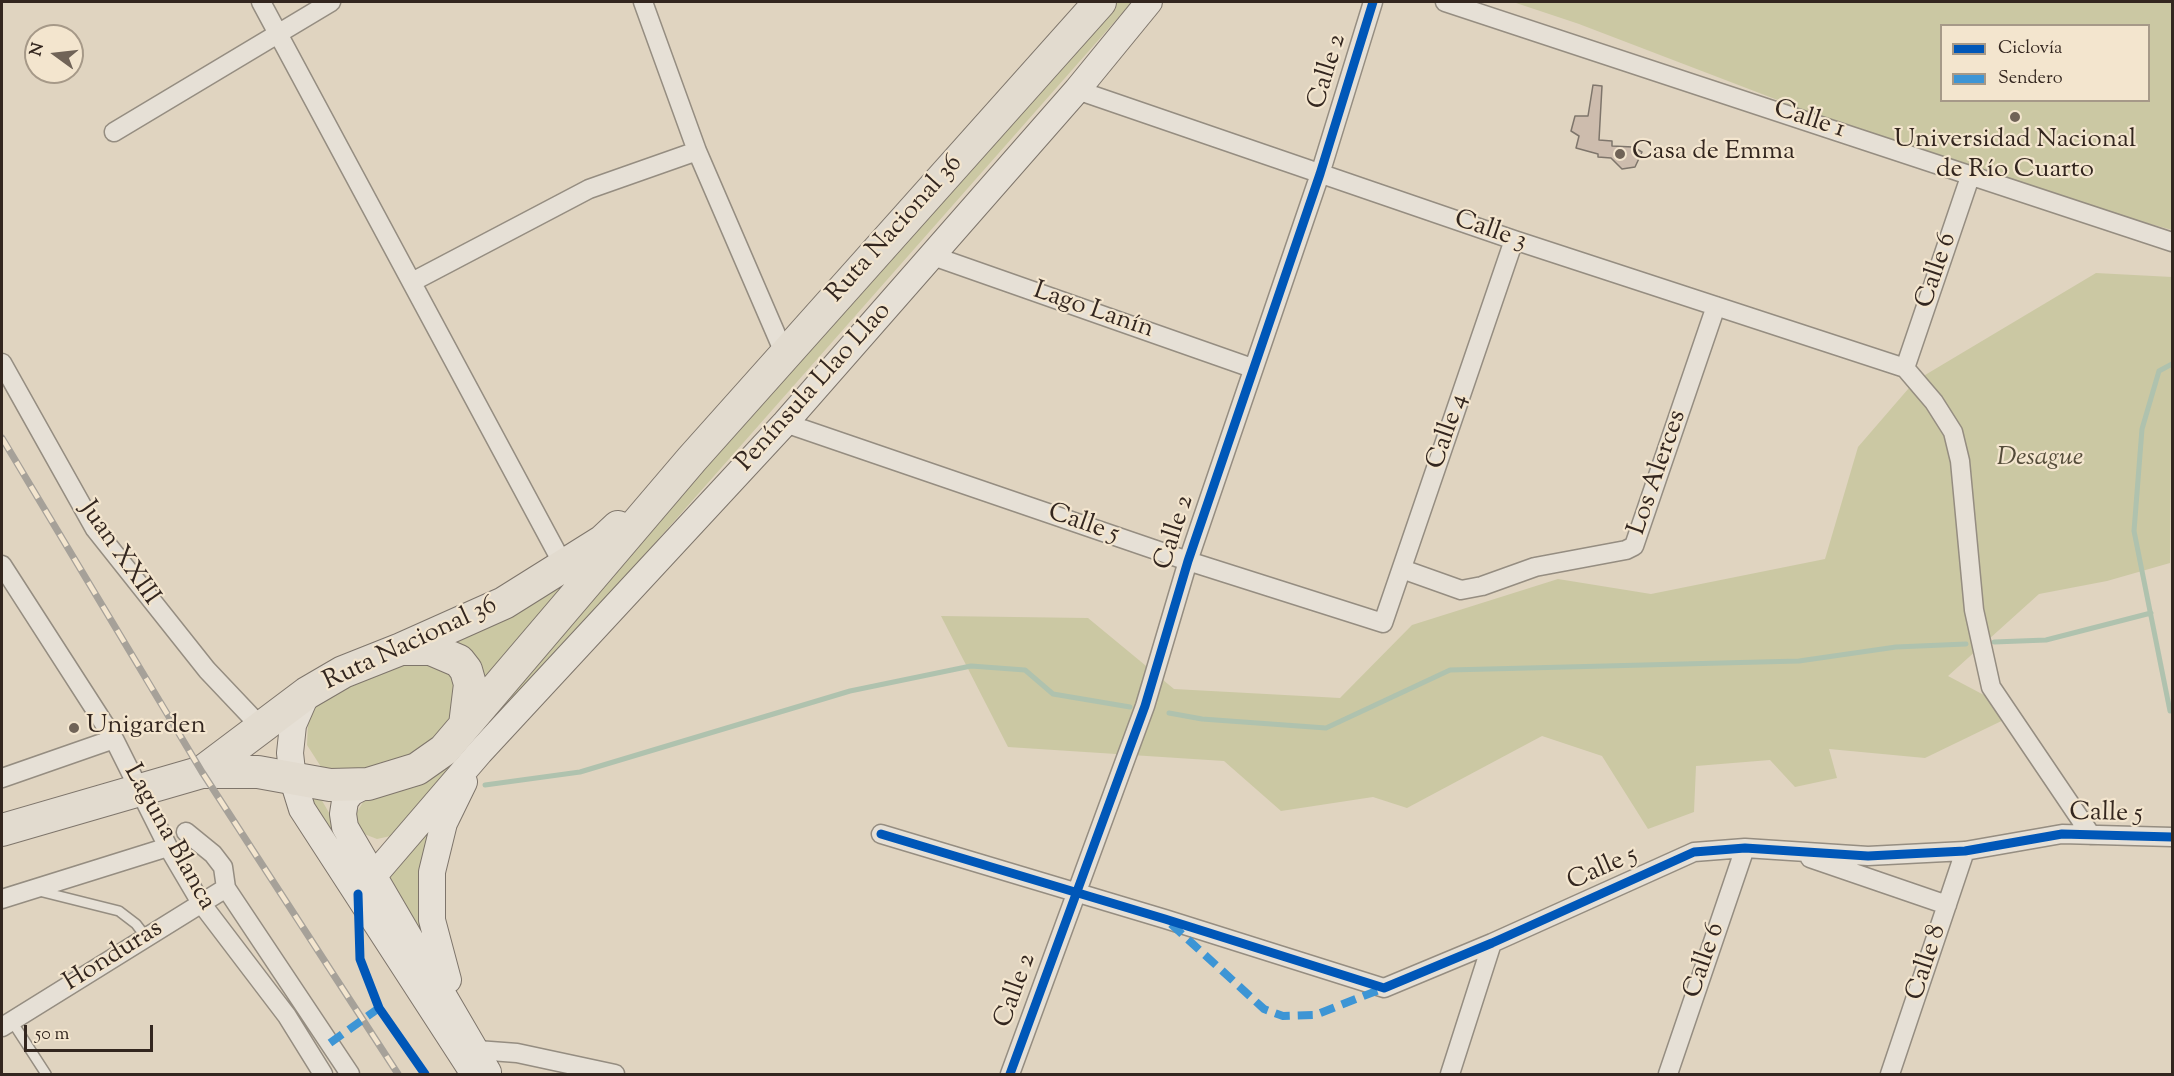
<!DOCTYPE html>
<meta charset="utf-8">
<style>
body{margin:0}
#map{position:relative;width:2174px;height:1076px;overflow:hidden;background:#e0d4c0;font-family:"Sorts Mill Goudy",serif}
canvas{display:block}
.frame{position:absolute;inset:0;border:3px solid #33261f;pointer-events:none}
.legend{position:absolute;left:1940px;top:24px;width:210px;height:78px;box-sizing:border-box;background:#f3e5ce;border:2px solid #a69988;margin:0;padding:8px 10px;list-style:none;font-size:18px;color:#33261f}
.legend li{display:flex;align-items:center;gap:12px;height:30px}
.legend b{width:30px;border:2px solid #a69988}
.north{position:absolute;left:24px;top:24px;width:60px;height:60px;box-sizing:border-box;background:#f3e5ce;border:2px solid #a69988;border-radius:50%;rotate:285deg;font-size:16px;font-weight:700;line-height:24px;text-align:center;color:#33261f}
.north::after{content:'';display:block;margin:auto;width:21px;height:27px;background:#706357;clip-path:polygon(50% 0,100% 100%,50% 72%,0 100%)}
.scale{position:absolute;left:24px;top:1025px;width:129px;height:27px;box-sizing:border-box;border:3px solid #33261f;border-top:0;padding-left:8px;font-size:18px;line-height:21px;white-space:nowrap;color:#33261f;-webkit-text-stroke:4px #f3e5ce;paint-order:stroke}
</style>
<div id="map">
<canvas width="2174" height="1076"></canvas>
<div class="frame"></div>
<ul class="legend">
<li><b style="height:8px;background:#0057b8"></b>Ciclovía</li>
<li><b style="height:8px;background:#3d95d5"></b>Sendero</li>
</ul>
<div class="north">N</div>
<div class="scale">50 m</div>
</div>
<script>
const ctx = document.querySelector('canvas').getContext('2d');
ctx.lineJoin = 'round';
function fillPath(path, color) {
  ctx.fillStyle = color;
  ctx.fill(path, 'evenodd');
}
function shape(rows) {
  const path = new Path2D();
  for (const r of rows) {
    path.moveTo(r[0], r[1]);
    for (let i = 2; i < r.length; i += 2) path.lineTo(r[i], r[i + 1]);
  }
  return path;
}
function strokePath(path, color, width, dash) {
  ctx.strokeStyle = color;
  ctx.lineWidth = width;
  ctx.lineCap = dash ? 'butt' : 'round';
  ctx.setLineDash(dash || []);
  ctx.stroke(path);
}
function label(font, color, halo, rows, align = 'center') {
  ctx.font = font + ' "Sorts Mill Goudy",serif';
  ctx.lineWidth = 4.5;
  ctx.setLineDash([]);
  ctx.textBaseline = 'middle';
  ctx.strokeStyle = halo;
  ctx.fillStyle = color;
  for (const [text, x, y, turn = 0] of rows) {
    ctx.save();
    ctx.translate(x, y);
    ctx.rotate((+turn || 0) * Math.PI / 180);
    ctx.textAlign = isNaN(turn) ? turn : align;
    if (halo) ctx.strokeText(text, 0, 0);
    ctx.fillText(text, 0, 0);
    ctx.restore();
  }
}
const green = shape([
 [1112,2,1132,2,438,789,395,835,377,839,359,832,355,815,365,799,424,781],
 [1513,2,2172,2,2172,230,1971,174,1579,24],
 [1942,26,2148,26,2148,100,1942,100],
 [2096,273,2172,277,2170,563,2107,581,2039,594,1948,676,2018,713,1925,758,1829,749,1837,778,1795,787,1770,760,1696,766,1694,812,1648,829,1602,756,1542,736,1407,808,1373,797,1281,811,1224,761,1008,747,941,616,1088,618,1174,689,1340,698,1412,625,1558,579,1651,594,1825,559,1858,447,1915,381],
 [604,552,484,687,439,640],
 [415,661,444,665,459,680,459,707,445,731,417,753,380,768,323,770,307,745,308,722,319,700,363,677],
 [304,789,317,792,364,873,355,881],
 [435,816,427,944,384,876]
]);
const stream = shape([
 [1994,642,2046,640,2151,613],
 [2170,711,2134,531,2142,429,2159,371,2172,364],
 [1169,713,1202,719,1326,728,1450,670,1799,661,1896,647,1966,644],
 [485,785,580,772,850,691,971,666,1025,670,1053,694,1130,707]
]);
const building = shape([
 [1593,85,1602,86,1599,140,1612,141,1612,146,1633,147,1642,152,1635,167,1622,169,1611,158,1598,157,1598,154,1576,148,1579,136,1571,131,1575,116,1588,116,1593,85]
]);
const service = shape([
 [39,891,119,911,136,924,146,937],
 [11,1020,46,1074]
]);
const minor = shape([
 [261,2,564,566],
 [643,2,697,151,785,355],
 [1445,2,2172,242],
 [1077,90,1514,240,1905,368],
 [114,132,331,2],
 [933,256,1252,368],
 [412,282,589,189,697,151],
 [2,363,95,529,207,670,261,727],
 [1905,368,1934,402,1953,432,1960,461,1974,610,1991,687,2091,835],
 [1905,368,1971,174],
 [785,423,1188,561,1383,623,1514,240],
 [2,565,114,739,168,847,201,903,287,1016,323,1074],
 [1402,569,1461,590,1482,586,1535,567,1626,550,1634,546,1716,306],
 [2,778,114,739],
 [186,832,213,854,223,867,226,888,350,1074],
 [881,834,1165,919,1384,988,1492,943,1694,852,1745,848,1868,856,1965,851,2062,834,2172,837],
 [1810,858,1947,905],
 [2,899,168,847],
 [2,1027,226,888],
 [477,1050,517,1053,615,1074],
 [1010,1074,1145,706,1188,561,1320,174,1373,2],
 [1450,1074,1492,943],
 [1668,1074,1745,848],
 [1890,1074,1965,851]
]);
const secondary = shape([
 [307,693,293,725,290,753,293,780,302,809,474,1074],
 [368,784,351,793,345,801,343,814,345,827,488,1072],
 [358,894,480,752,785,423,1077,90,1149,2],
 [448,980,432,920,432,872,444,823,464,782]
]);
const trunk = shape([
 [404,649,431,649,459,661,466,670,470,684,465,725],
 [202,772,307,693,343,672,401,649,504,603,603,541,618,527],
 [2,830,202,772,258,772,330,785,368,784,417,769,444,750,692,459,1100,2]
]);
const rail = shape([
 [2,438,202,772,398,1074]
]);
const quiet = shape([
 [1171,924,1264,1009,1283,1016,1315,1015,1384,988],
 [330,1043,379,1008]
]);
const cycleway = shape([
 [881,834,1165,919,1384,988,1492,943,1694,852,1745,848,1868,856,1965,851,2062,834,2172,837],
 [358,894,360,959,379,1008,425,1074],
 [1010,1074,1145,706,1188,561,1320,174,1373,2]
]);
const markers = [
 [2015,117,6,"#706357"],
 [1620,154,6,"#706357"],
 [74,728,6,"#706357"]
];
const streetNames = [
 ["Calle 2",1329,72,-73],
 ["Calle 1",1809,121,18],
 ["Ruta Nacional 36",896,230,-48],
 ["Calle 3",1490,232,19],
 ["Calle 6",1938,271,-71],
 ["Lago Lanín",1093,312,19],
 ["Península Llao Llao",815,388,-48],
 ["Calle 4",1449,432,-71],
 ["Los Alerces",1659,473,-71],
 ["Calle 5",1083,525,19],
 ["Calle 2",1176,533,-72],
 ["Juan XXIII",118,554,55],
 ["Ruta Nacional 36",411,645,-25],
 ["Calle 5",2106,815,1],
 ["Laguna Blanca",168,838,61],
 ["Calle 5",1603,870,-24],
 ["Honduras",114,957,-32],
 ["Calle 6",1706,961,-71],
 ["Calle 8",1928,963,-72],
 ["Calle 2",1017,991,-70]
];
const poiNames = [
 ["Universidad Nacional",2015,142,"center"],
 ["de Río Cuarto",2015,172,"center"],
 ["Casa de Emma",1632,154],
 ["Unigarden",86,728]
];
const parkNames = [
 ["Desague",2040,460]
];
fillPath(green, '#cbc8a3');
strokePath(stream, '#afc2ae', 5);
fillPath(building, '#cdbcad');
strokePath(building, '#7e756b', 1.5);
strokePath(service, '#958d81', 12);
strokePath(minor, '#958d81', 21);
strokePath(secondary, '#7e756b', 28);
strokePath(trunk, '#7e756b', 34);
strokePath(service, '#e6e0d6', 9);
strokePath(minor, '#e6e0d6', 18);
strokePath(secondary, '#e6e0d6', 26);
strokePath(trunk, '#e2dbcf', 32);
strokePath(rail, '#a6a199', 7);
strokePath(rail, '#f3e5ce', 4.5, [14]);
strokePath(quiet, '#3d95d5', 8, [15, 8]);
strokePath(cycleway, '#0057b8', 9);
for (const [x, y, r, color] of markers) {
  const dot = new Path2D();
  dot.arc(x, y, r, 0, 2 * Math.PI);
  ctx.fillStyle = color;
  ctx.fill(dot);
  strokePath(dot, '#f3e5ce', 2);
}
label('26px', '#33261f', '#f3e5ce', streetNames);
label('26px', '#33261f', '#f3e5ce', poiNames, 'left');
label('italic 26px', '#544c3a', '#f3e5ce', parkNames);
</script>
